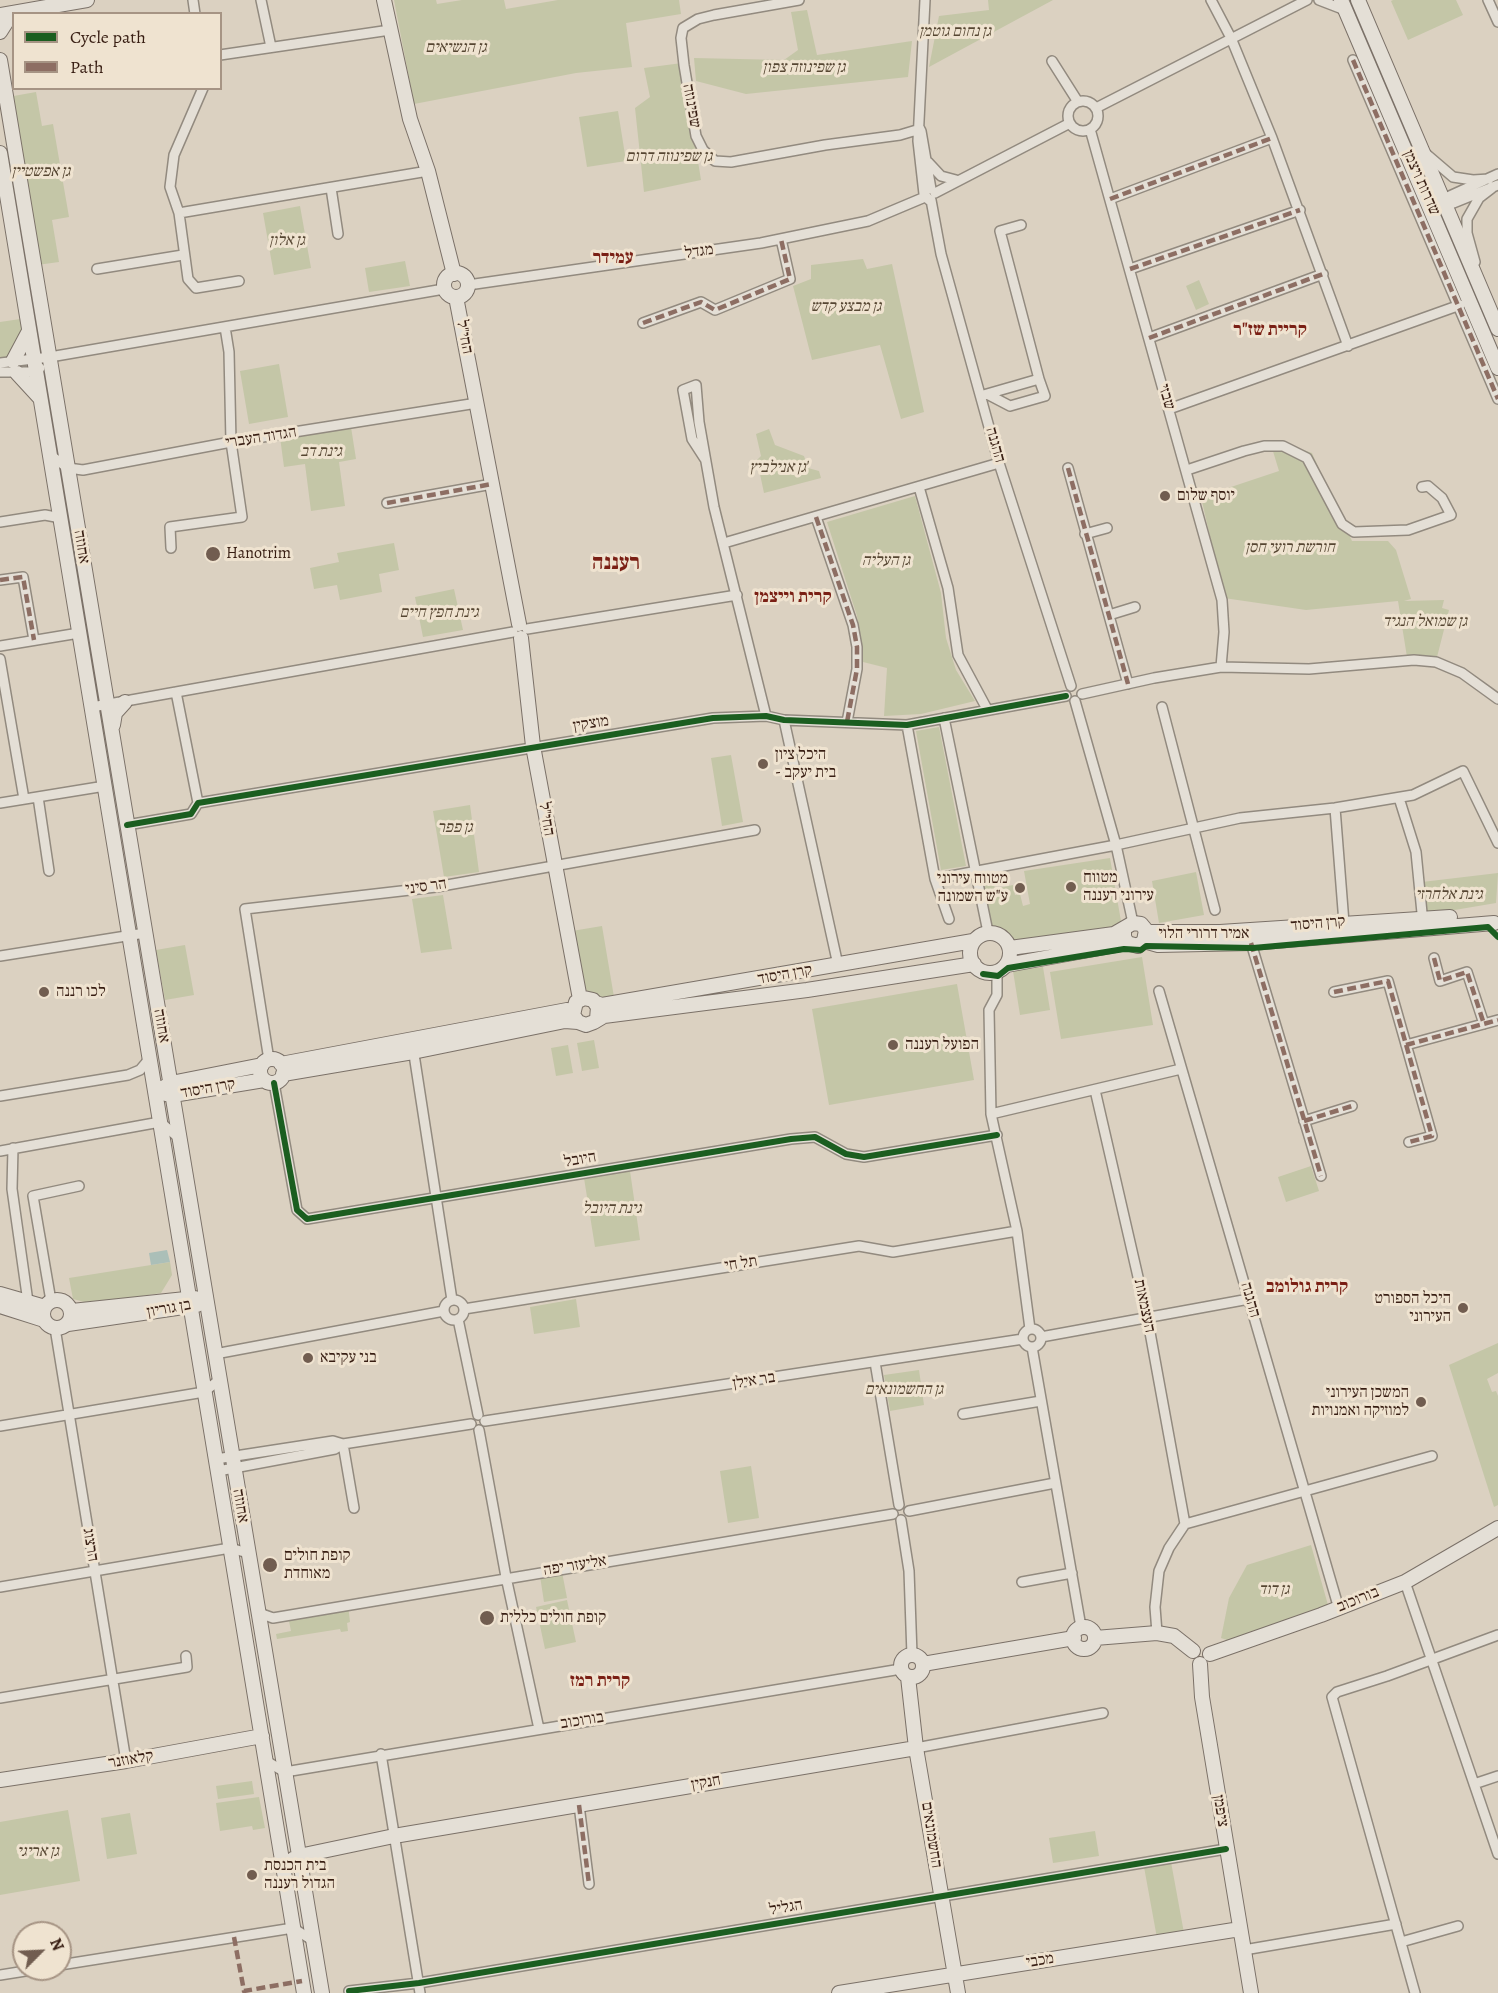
<!DOCTYPE html>
<meta charset="utf-8">
<style>
body{margin:0}
#map{position:relative;width:1498px;height:1993px;overflow:hidden;background:#dbd1c1;font-family:Alegreya,serif}
canvas{display:block}
.legend{position:absolute;left:12px;top:12px;width:210px;height:78px;box-sizing:border-box;background:#efe3d0;border:2px solid #a69484;margin:0;padding:8px 10px;list-style:none;font-size:18px;color:#381e13}
.legend li{display:flex;align-items:center;gap:12px;height:30px}
.legend b{width:30px;border:2px solid #a69484}
.north{position:absolute;left:12px;top:1921px;width:60px;height:60px;box-sizing:border-box;background:#efe3d0;border:2px solid #a69484;border-radius:50%;rotate:66deg;font-size:16px;font-weight:700;line-height:24px;text-align:center;color:#381e13}
.north::after{content:'';display:block;margin:auto;width:21px;height:27px;background:#715d50;clip-path:polygon(50% 0,100% 100%,50% 72%,0 100%)}
</style>
<div id="map">
<canvas width="1498" height="1993"></canvas>
<ul class="legend">
<li><b style="height:8px;background:#1b5e20"></b>Cycle path</li>
<li><b style="height:8px;background:#8d6e63"></b>Path</li>
</ul>
<div class="north">N</div>
</div>
<script>
const ctx = document.querySelector('canvas').getContext('2d');
ctx.lineJoin = 'round';
function fillPath(path, color) {
  ctx.fillStyle = color;
  ctx.fill(path, 'evenodd');
}
function shape(rows) {
  const path = new Path2D();
  for (const r of rows) {
    if (r.length === 3) {
      path.moveTo(r[0] + r[2], r[1]);
      path.arc(r[0], r[1], r[2], 0, 2 * Math.PI);
      continue;
    }
    path.moveTo(r[0], r[1]);
    for (let i = 2; i < r.length; i += 2) path.lineTo(r[i], r[i + 1]);
  }
  return path;
}
function strokePath(path, color, width, dash) {
  ctx.strokeStyle = color;
  ctx.lineWidth = width;
  ctx.lineCap = dash ? 'butt' : 'round';
  ctx.setLineDash(dash || []);
  ctx.stroke(path);
}
function label(font, color, halo, rows, align = 'center') {
  ctx.font = font + ' Alegreya,"Frank Ruhl Libre",serif';
  ctx.lineWidth = 6;
  ctx.setLineDash([]);
  ctx.textBaseline = 'middle';
  ctx.strokeStyle = halo;
  ctx.fillStyle = color;
  for (const [text, x, y, turn = 0] of rows) {
    ctx.save();
    ctx.translate(x, y);
    ctx.rotate((+turn || 0) * Math.PI / 180);
    ctx.textAlign = isNaN(turn) ? turn : align;
    if (halo) ctx.strokeText(text, 0, 0);
    ctx.fillText(text, 0, 0);
    ctx.restore();
  }
}
const green = shape([
 [394,0,436,0,437,4,462,0,504,0,506,9,558,0,679,0,681,14,626,23,632,67,576,73,414,104],
 [988,0,1053,0,929,67,939,16,989,10],
 [1393,0,1456,0,1463,15,1408,40,1391,1],
 [807,10,817,55,912,41,908,77,746,94,696,81,694,58,784,60,798,50,791,12],
 [682,63,701,180,644,192,635,108,650,97,644,68],
 [36,92,42,126,53,124,69,217,52,220,59,262,37,265,8,97],
 [618,111,626,161,587,167,579,117],
 [300,206,311,268,274,275,263,213],
 [863,259,867,269,892,264,924,412,901,419,880,345,812,360,793,286,811,279,811,265],
 [405,261,410,286,369,292,365,268],
 [1199,280,1209,304,1196,310,1186,286],
 [27,318,13,361,0,363,0,322],
 [279,364,288,417,249,424,240,371],
 [351,427,356,459,339,462,345,506,311,511,305,464,284,467,280,437],
 [769,429,775,445,804,456,808,468,819,471,821,478,764,493,757,460,761,456,756,434],
 [1272,448,1301,449,1312,453,1352,541,1388,541,1396,550,1411,599,1404,601,1444,600,1442,608,1449,610,1437,657,1407,657,1398,601,1306,610,1224,598,1201,497,1279,471],
 [915,496,941,593,946,638,956,670,975,701,921,714,884,716,887,668,863,662,857,616,827,522],
 [394,543,399,570,379,574,382,592,340,600,337,585,314,589,310,568,339,562,337,553],
 [454,589,463,630,423,637,415,597],
 [939,727,966,866,941,870,916,731],
 [731,755,743,822,722,826,711,758],
 [470,805,479,872,444,877,433,811],
 [1110,858,1122,927,1012,944,1003,934,992,930,983,878,992,876,995,889,1013,885,1015,895,1020,894,1023,906,1030,904,1024,871],
 [1196,872,1204,915,1159,923,1152,881],
 [1498,873,1496,903,1425,915,1422,882],
 [443,895,452,949,421,953,412,899],
 [602,926,614,997,603,999,589,995,580,978,572,931],
 [185,945,194,995,165,1000,156,950],
 [1142,957,1153,1025,1061,1039,1050,972],
 [1043,967,1050,1010,1020,1015,1013,971],
 [957,984,974,1080,829,1105,812,1009],
 [594,1040,599,1068,582,1071,577,1043],
 [568,1045,573,1073,556,1076,551,1048],
 [1311,1166,1319,1191,1286,1202,1278,1177],
 [630,1171,640,1240,595,1247,584,1178],
 [170,1262,172,1275,161,1293,92,1304,73,1299,69,1278],
 [576,1299,580,1327,534,1334,530,1307],
 [1498,1343,1498,1373,1487,1379,1492,1392,1496,1391,1498,1396,1498,1505,1494,1507,1449,1365],
 [919,1370,924,1405,890,1411,884,1375],
 [751,1466,759,1518,728,1523,720,1471],
 [1311,1545,1328,1605,1230,1641,1221,1638,1229,1598,1247,1565],
 [562,1572,567,1598,544,1602,540,1576],
 [567,1600,576,1642,545,1649,536,1607],
 [348,1605,350,1622,347,1623,348,1631,341,1632,340,1629,277,1639,276,1634,291,1631,289,1621,274,1623,273,1618],
 [252,1781,254,1794,218,1799,216,1786],
 [259,1797,265,1828,253,1830,252,1826,220,1831,216,1803],
 [68,1810,80,1881,0,1895,0,1822],
 [130,1813,137,1854,107,1859,101,1818],
 [1095,1831,1099,1856,1053,1863,1049,1838],
 [1171,1862,1184,1933,1157,1938,1144,1867]
]);
const water = shape([
 [167,1250,170,1262,151,1265,149,1253]
]);
const street = shape([
 [193,0,195,14],
 [261,0,271,47],
 [799,0,714,15,698,19,683,28,681,38,684,65,696,136,703,150,715,161,731,162,825,145,900,135,920,129],
 [925,0,918,141,924,194,929,200],
 [1211,0,1231,38,1272,138,1348,346],
 [1319,0,1345,10],
 [1488,0,1498,22],
 [220,55,390,30],
 [1353,60,1498,399],
 [1052,61,1078,102],
 [203,88,174,155,170,187,179,213,188,279,196,288,239,281],
 [1083,116,15],
 [1096,108,1307,0],
 [1090,129,1222,600,1224,632,1221,667],
 [921,131,931,189],
 [1425,153,1453,177,1473,180,1489,179],
 [928,162,941,176,956,180],
 [331,188,338,234],
 [935,193,1070,123],
 [1110,199,1272,138],
 [931,200,941,254,999,463,1071,686],
 [1441,208,1498,185],
 [1432,209,1443,199,1498,174],
 [179,213,428,171],
 [1021,225,1000,231,1039,379],
 [1475,262,1467,233,1467,219,1479,198,1492,188],
 [97,269,183,255],
 [1130,269,1300,210],
 [468,285,761,243,868,221,925,197],
 [643,323,701,302,715,310,790,279,781,239],
 [1149,338,1323,274],
 [0,363,50,357,444,289],
 [0,372,36,372,40,368],
 [981,396,987,394,1039,379,1045,396,1010,406,987,394],
 [1169,409,1460,305],
 [50,455,68,468,83,470,231,442,477,403],
 [705,459,692,439,683,390,696,385,699,422,714,507,766,716],
 [1068,468,1128,684],
 [1187,470,1244,451,1264,446,1283,446,1307,458,1342,524,1354,532,1408,530,1451,515,1442,498,1428,486,1422,487],
 [919,487,948,588,958,655,987,709],
 [387,503,492,484],
 [816,517,853,625,857,647,857,669,847,722],
 [0,522,45,515,61,518],
 [1085,534,1107,528],
 [724,543,999,463],
 [171,548,170,527,242,517,231,442,229,352,225,327],
 [0,580,23,577,34,640],
 [1109,615,1135,607],
 [527,629,737,595],
 [0,646,79,633],
 [0,659,24,799],
 [176,692,198,803],
 [1082,694,1154,678,1221,667,1309,669,1414,660,1436,662,1462,673,1498,699],
 [1075,701,1116,845,1133,923],
 [92,707,513,632],
 [1162,707,1215,910],
 [944,718,988,932],
 [784,720,838,965],
 [907,725,935,879,949,919],
 [38,797,49,871],
 [1399,798,1416,852,1422,913],
 [0,803,105,786],
 [1335,808,1344,923],
 [127,825,191,814,198,803,713,718,766,716,784,720,907,725,1066,696],
 [935,879,1116,845,1240,818,1335,808,1413,795,1463,771,1498,843],
 [1251,943,1321,1176],
 [0,956,145,933],
 [1434,958,1440,981,1467,972,1484,1024],
 [997,972,997,995,989,1010,991,1114,1017,1231,1030,1329],
 [1159,991,1339,1609],
 [1334,992,1388,981,1432,1136,1409,1142],
 [1406,1045,1498,1020],
 [413,1048,452,1300],
 [269,1060,245,909,436,887,755,830],
 [274,1083,297,1210,307,1219,791,1139,815,1137,846,1154,864,1157,997,1135],
 [1095,1090,1147,1316,1185,1524],
 [0,1096,128,1075,140,1070,150,1058],
 [991,1114,1181,1069],
 [1304,1121,1352,1106],
 [13,1148,12,1189,28,1302],
 [0,1151,160,1122,179,1138],
 [454,1310,10],
 [51,1301,33,1196,79,1186],
 [464,1309,859,1246,893,1252,1017,1231],
 [458,1319,478,1415],
 [55,1328,126,1761],
 [1032,1338,9],
 [1041,1337,1249,1299],
 [1032,1347,1081,1627],
 [215,1354,444,1311],
 [875,1362,899,1505],
 [963,1414,1041,1401],
 [485,1421,1023,1339],
 [0,1426,204,1392,219,1380],
 [479,1430,506,1577,539,1729],
 [343,1444,354,1508],
 [216,1459,333,1441,343,1444],
 [218,1471,335,1449,343,1444,471,1424],
 [909,1511,1055,1483],
 [901,1520,909,1571,912,1655],
 [1022,1582,1072,1573],
 [1405,1582,1498,1854],
 [0,1587,230,1548,248,1553],
 [259,1613,273,1618,893,1514],
 [1157,1633,1155,1607,1159,1571,1169,1548,1185,1524,1432,1456],
 [0,1698,187,1667,186,1656],
 [916,1748,1103,1713],
 [381,1754,420,1993],
 [266,1761,285,1772,901,1669],
 [1474,1784,1498,1776],
 [579,1805,589,1884],
 [1401,1942,1458,1926],
 [1244,1950,1396,1924],
 [60,1965,293,1928,312,1940],
 [0,1975,38,1969],
 [349,1991,419,1983,1226,1849],
 [1415,1993,1332,1697,1337,1692,1387,1676,1498,1635]
]);
const secondary = shape([
 [384,0,410,119,428,171,454,274],
 [1341,0,1498,368],
 [1358,0,1498,329],
 [0,15,87,0],
 [0,32,7,21,14,17],
 [0,60,322,1993],
 [0,153,304,1993],
 [456,285,12],
 [456,297,519,624],
 [13,361,29,331],
 [17,373,40,398],
 [521,638,533,746,580,999],
 [113,725,115,713,125,702],
 [1146,932,1220,932,1450,917],
 [990,953,20],
 [1144,941,1158,945,1251,943,1494,923],
 [1010,948,1114,934,1133,923,1141,924,1146,930,1144,941,1138,946,1127,943,1124,937,1124,929],
 [1007,965,1127,943],
 [596,1003,602,1005,973,941],
 [597,1019,598,1007,593,1000,584,998,576,1002,573,1015,578,1022,586,1025,594,1022,604,1016,807,990,974,964],
 [272,1071,12],
 [281,1064,567,1010],
 [283,1074,413,1052,565,1021,578,1022],
 [163,1088,171,1083,262,1065],
 [166,1094,173,1095,264,1080],
 [0,1294,45,1307],
 [57,1314,14],
 [0,1306,44,1320],
 [72,1311,195,1298],
 [68,1324,197,1305],
 [1084,1638,11],
 [1095,1638,1157,1633,1174,1636,1193,1651],
 [1210,1654,1321,1615,1405,1582,1498,1528],
 [912,1666,11],
 [923,1664,1074,1638],
 [1200,1664,1202,1697,1251,1993],
 [908,1677,916,1748,958,1993],
 [0,1780,126,1761,262,1736],
 [293,1859,299,1856,394,1836,916,1748],
 [839,1993,1240,1929]
]);
const quiet = shape([
 [1353,60,1498,399],
 [1110,199,1272,138],
 [1130,269,1300,210],
 [643,323,701,302,715,310,790,279,781,239],
 [1149,338,1323,274],
 [1068,468,1128,684],
 [387,503,492,484],
 [816,517,853,625,857,647,857,669,847,722],
 [0,580,23,577,34,640],
 [1251,943,1321,1176],
 [1434,958,1440,981,1467,972,1484,1024],
 [1334,992,1388,981,1432,1136,1409,1142],
 [1406,1045,1498,1020],
 [1304,1121,1352,1106],
 [579,1805,589,1884],
 [234,1937,244,1991,302,1981]
]);
const cycleway = shape([
 [127,825,191,814,198,803,713,718,766,716,784,720,907,725,1066,696],
 [983,974,998,976,1008,968,1124,949,1141,950,1146,946,1253,948,1488,927,1498,937],
 [274,1083,297,1210,307,1219,791,1139,815,1137,846,1154,864,1157,997,1135],
 [349,1991,419,1983,1226,1849]
]);
const markers = [
 [1165,496,6,"#715d50"],
 [213,554,8,"#715d50"],
 [763,764,6,"#715d50"],
 [1071,887,6,"#715d50"],
 [1020,888,6,"#715d50"],
 [44,992,6,"#715d50"],
 [893,1045,6,"#715d50"],
 [1463,1308,6,"#715d50"],
 [308,1358,6,"#715d50"],
 [1421,1402,6,"#715d50"],
 [270,1565,8,"#715d50"],
 [487,1618,8,"#715d50"],
 [252,1875,6,"#715d50"]
];
const parkNames = [
 ["גן נחום גוטמן",955,32],
 ["גן הנשיאים",456,48],
 ["גן שפינוזה צפון",804,68],
 ["גן שפינוזה דרום",669,157],
 ["גן אפשטיין",41,172],
 ["גן אלון",287,241],
 ["גן מבצע קדש",846,307],
 ["גינת דב",321,452],
 ["גן אנילביץ'",779,468],
 ["חורשת רועי חסן",1290,548],
 ["גן העליה",886,561],
 ["גינת חפץ חיים",439,613],
 ["גן שמואל הנגיד",1425,622],
 ["גן פפר",455,828],
 ["גינת אלחרזי",1449,895],
 ["גינת היובל",612,1209],
 ["גן החשמונאים",904,1390],
 ["גן דוד",1274,1590],
 ["גן אריגי",38,1852]
];
const streetNames = [
 ["שפינוזה",691,106,80],
 ["שדרות ויצמן",1421,183,66],
 ["מגדל",699,252,-8],
 ["החי\"ל",464,337,79],
 ["שבזי",1166,397,74],
 ["הגדוד העברי",261,438,-9],
 ["ההגנה",995,445,74],
 ["אחוזה",81,547,81],
 ["מוצקין",591,724,-9],
 ["החי\"ל",546,819,80],
 ["הר סיני",426,887,-8],
 ["קרן היסוד",1318,924,-5],
 ["אמיר דרורי הלוי",1204,934],
 ["קרן היסוד",785,975,-10],
 ["אחוזה",161,1026,80],
 ["קרן היסוד",208,1089,-10],
 ["היובל",580,1160,-10],
 ["תל חי",741,1264,-9],
 ["ההגנה",1250,1300,74],
 ["העצמאות",1144,1306,78],
 ["בן גוריון",169,1309,-10],
 ["בר אילן",754,1381,-9],
 ["אחוזה",240,1506,80],
 ["הרצוג",90,1545,81],
 ["אליעזר יפה",575,1566,-9],
 ["בורוכוב",1358,1600,-22],
 ["בורוכוב",582,1721,-9],
 ["קלאוזנר",131,1760,-10],
 ["חנקין",706,1783,-10],
 ["ציפמן",1220,1811,81],
 ["החשמונאים",931,1835,81],
 ["הגליל",786,1908,-10],
 ["מכבי",1040,1961,-9]
];
const poiNames = [
 ["יוסף שלום",1177,496],
 ["Hanotrim",226,554],
 ["היכל ציון",775,755],
 ["- בית יעקב",775,773],
 ["מטווח",1083,878],
 ["עירוני רעננה",1083,896],
 ["מטווח עירוני",1008,879,"right"],
 ["ע\"ש השמונה",1008,897,"right"],
 ["לכו רננה",56,992],
 ["הפועל רעננה",905,1045],
 ["היכל הספורט",1451,1299,"right"],
 ["העירוני",1451,1317,"right"],
 ["בני עקיבא",320,1358],
 ["המשכן העירוני",1409,1393,"right"],
 ["למוזיקה ואמנויות",1409,1411,"right"],
 ["קופת חולים",284,1556],
 ["מאוחדת",284,1574],
 ["קופת חולים כללית",500,1618],
 ["בית הכנסת",264,1866],
 ["הגדול רעננה",264,1884]
];
const neighbourhoodNames = [
 ["עמידר",613,259],
 ["קריית שז\"ר",1270,331],
 ["קרית וייצמן",793,598],
 ["קרית גולומב",1307,1288],
 ["קרית רמז",600,1682]
];
const districtNames = [
 ["רעננה",616,564]
];
fillPath(green, '#c4c6a7');
fillPath(water, '#abbfb8');
strokePath(street, '#928a7f', 12);
strokePath(secondary, '#7b7168', 16);
strokePath(street, '#e4dfd6', 9);
strokePath(secondary, '#e4dfd6', 14);
strokePath(quiet, '#8d6e63', 4.5, [9, 4.5]);
strokePath(cycleway, '#1b5e20', 6);
for (const [x, y, r, color] of markers) {
  const dot = new Path2D();
  dot.arc(x, y, r, 0, 2 * Math.PI);
  ctx.fillStyle = color;
  ctx.fill(dot);
  strokePath(dot, '#efe3d0', 2);
}
label('italic 16px', '#564632', '#efe3d0', parkNames);
label('16px', '#381e13', '#efe3d0', streetNames);
label('16px', '#381e13', '#efe3d0', poiNames, 'left');
label('bold 18px', '#7a1f14', '#efe3d0', neighbourhoodNames);
label('bold 22px', '#7a1f14', '#efe3d0', districtNames);
</script>
